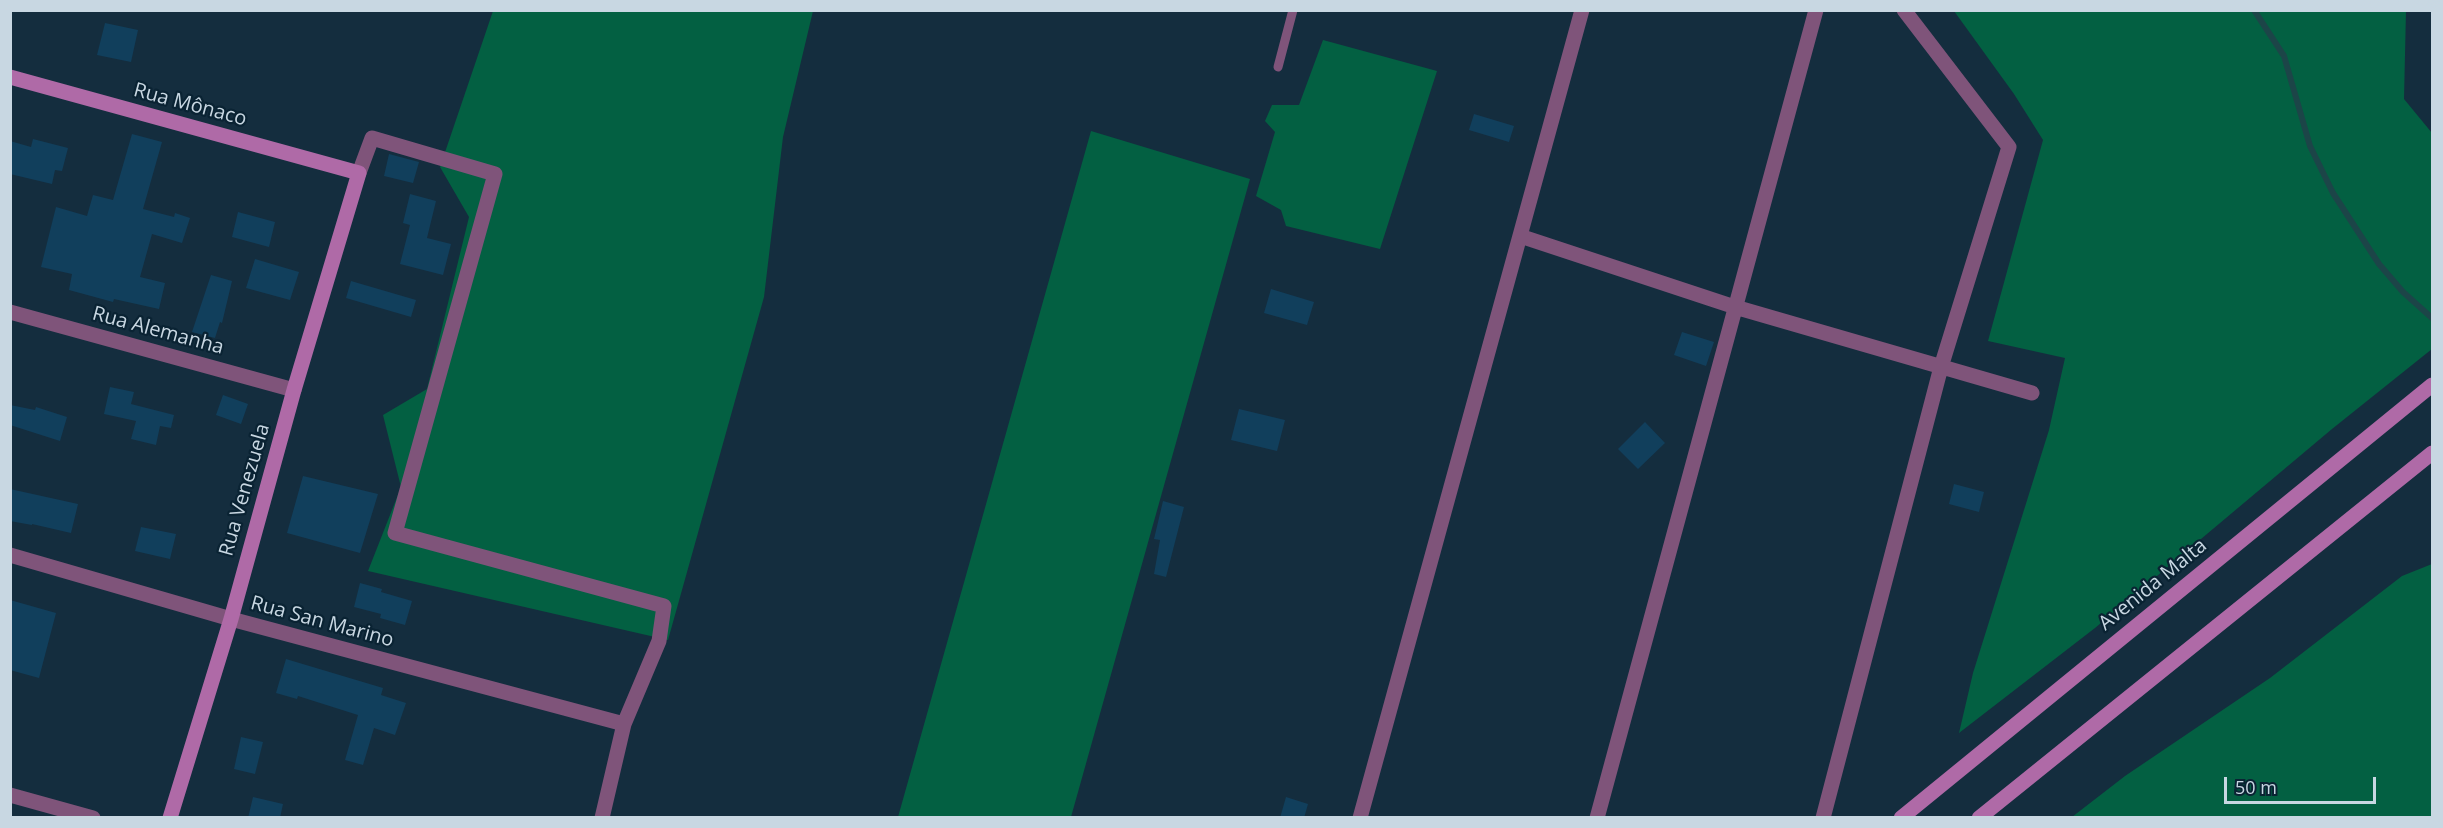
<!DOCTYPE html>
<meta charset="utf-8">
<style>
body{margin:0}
#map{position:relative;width:2443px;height:828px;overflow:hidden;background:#142d3e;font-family:"Open Sans",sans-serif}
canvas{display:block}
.frame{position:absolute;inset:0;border:12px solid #c8d7e2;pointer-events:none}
.scale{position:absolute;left:2224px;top:777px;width:152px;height:27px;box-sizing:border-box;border:3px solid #c8d7e2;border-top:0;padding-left:8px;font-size:18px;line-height:21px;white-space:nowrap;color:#c8d7e2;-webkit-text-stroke:4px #0a2333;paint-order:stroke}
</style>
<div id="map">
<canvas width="2443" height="828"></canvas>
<div class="frame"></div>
<div class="scale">50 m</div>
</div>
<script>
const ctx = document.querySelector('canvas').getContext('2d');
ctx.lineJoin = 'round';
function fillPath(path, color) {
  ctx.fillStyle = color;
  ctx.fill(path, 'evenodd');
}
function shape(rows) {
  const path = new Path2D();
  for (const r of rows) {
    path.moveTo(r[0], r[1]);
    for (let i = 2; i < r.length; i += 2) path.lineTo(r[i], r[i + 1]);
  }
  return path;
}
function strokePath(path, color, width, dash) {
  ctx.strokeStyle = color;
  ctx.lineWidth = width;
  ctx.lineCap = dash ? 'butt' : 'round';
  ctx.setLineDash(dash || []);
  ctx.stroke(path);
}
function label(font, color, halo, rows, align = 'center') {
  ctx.font = font + ' "Open Sans",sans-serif';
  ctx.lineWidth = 4.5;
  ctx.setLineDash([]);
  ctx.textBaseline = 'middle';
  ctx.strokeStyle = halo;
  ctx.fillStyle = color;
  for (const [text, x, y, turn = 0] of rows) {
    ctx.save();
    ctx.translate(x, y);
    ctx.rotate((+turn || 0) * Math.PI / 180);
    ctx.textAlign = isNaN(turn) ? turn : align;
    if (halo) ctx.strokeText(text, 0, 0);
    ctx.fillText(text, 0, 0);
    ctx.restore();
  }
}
const forest = shape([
 [493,11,813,11,783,137,764,297,668,640,368,571,401,487,383,415,427,389,469,217,440,167],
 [1954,11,2406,11,2404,99,2432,133,2432,349,2332,429,2095,628,1959,733,1973,673,2049,430,2065,358,1988,341,2043,140,2014,94],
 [1323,40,1437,71,1380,249,1286,226,1281,210,1256,196,1275,132,1265,121,1272,105,1299,105],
 [1091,131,1250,179,1071,817,898,817],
 [2432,564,2432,817,2072,817,2125,776,2270,678,2402,576]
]);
const stream = shape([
 [2254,10,2284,56,2310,146,2333,193,2379,264,2403,292,2432,318]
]);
const building = shape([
 [105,23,138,30,131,62,97,55],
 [1474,114,1514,126,1509,142,1469,130],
 [132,134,162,142,143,209,174,217,175,213,190,218,182,243,152,234,140,277,165,283,159,309,114,299,113,302,69,290,72,274,41,267,56,207,87,216,93,195,113,200],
 [33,139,68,148,62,171,55,170,52,184,10,174,10,141,31,147],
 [389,154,419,162,413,183,384,176],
 [410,194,436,201,427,238,451,244,443,275,400,264,410,225,403,223],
 [238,212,275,222,269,247,232,237],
 [255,259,299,272,290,300,246,288],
 [211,275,232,281,222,323,220,322,215,338,192,332],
 [351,281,416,300,411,317,346,298],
 [1271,289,1314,302,1307,325,1264,313],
 [1682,332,1714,342,1706,366,1674,355],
 [110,387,134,392,131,404,174,415,171,428,160,426,156,445,131,439,136,421,104,414],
 [223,395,248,404,241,424,216,415],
 [10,405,35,410,36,407,67,417,60,441,10,425],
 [1239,409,1285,420,1277,451,1231,440],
 [1645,422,1665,443,1638,469,1618,449],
 [303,476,378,494,360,553,287,533],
 [1954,484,1984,492,1979,512,1949,504],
 [10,489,78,504,71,533,32,524,32,525,10,521],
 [1163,501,1184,507,1166,577,1154,574,1160,540,1154,539],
 [141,527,176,534,170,559,135,551],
 [360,583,382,589,381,592,412,601,405,625,380,618,381,614,354,607],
 [10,600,56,613,39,678,10,670],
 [286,659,383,688,381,695,406,703,395,735,374,728,363,765,345,760,358,715,298,696,297,699,276,693],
 [241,737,263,742,255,774,234,769],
 [253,797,283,804,280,818,248,818],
 [1286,797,1308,804,1304,818,1280,818]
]);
const lane = shape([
 [1278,67,1293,10]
]);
const street = shape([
 [359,173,372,138,495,174,395,533,664,606,659,641,624,724,602,818],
 [1520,236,1735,307,2032,393],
 [10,312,294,390],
 [10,555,231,619,624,724],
 [10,795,93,818],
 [1360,818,1582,10],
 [1597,818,1816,10],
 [1823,818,1941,367,2009,147,1904,10]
]);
const secondary = shape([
 [10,77,359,173,294,390,231,619,170,818],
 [1901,818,2432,385],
 [1979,818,2432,453]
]);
const streetNames = [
 ["Rua Mônaco",190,105,15],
 ["Rua Alemanha",158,331,15],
 ["Rua Venezuela",245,490,-74],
 ["Avenida Malta",2153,585,-39],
 ["Rua San Marino",322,622,15]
];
fillPath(forest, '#036042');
strokePath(stream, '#1c4548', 6);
fillPath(building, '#113f5c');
strokePath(lane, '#7f547a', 9);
strokePath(street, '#7f547a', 15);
strokePath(secondary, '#af6aa7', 15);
label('20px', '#c8d7e2', '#0a2333', streetNames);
</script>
